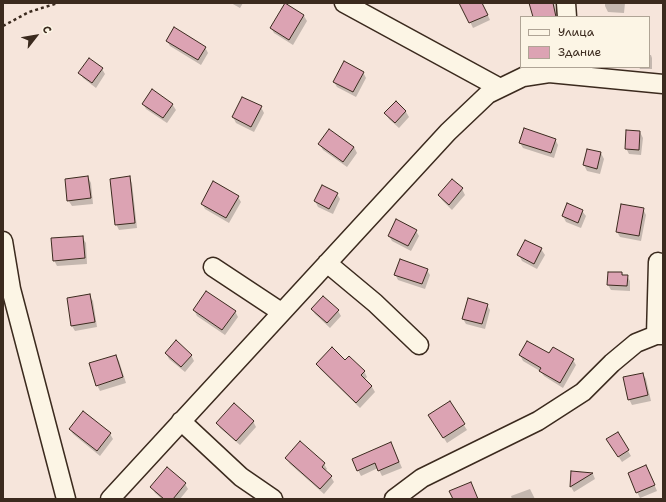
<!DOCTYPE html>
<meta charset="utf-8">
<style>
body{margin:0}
#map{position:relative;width:666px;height:502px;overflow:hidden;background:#f6e5db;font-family:"Shantell Sans",sans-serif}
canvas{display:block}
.frame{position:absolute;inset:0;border:4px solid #3b2a1e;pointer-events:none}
.legend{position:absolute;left:520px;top:16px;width:130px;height:52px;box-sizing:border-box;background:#fcf5e5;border:1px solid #afa495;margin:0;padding:5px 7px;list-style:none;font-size:12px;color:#3b2a1e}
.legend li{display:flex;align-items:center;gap:8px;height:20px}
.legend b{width:20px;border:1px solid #afa495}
.north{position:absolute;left:16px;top:16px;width:40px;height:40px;-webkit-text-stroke:3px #fcf5e5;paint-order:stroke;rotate:59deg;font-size:11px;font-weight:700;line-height:16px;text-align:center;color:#3b2a1e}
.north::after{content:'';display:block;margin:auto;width:14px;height:18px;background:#3b2a1e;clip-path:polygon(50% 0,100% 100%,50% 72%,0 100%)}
</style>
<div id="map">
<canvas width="666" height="502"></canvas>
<div class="frame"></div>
<ul class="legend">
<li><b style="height:5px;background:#fcf5e5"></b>Улица</li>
<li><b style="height:11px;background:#dca3b3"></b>Здание</li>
</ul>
<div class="north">С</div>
</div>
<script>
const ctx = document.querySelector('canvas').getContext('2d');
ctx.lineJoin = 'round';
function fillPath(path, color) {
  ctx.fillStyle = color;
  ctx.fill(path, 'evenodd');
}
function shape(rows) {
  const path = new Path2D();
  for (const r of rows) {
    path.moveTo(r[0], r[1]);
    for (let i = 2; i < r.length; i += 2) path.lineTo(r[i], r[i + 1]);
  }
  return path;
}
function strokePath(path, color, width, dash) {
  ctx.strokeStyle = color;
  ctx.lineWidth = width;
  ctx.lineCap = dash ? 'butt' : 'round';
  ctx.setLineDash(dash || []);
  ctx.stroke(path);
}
const shadow = shape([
 [231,3,243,3,240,8],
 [461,3,482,3,490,20,473,28],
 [530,3,554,3,558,17,534,17],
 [605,3,625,3,624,13,608,12,605,6],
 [285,5,304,16,307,21,293,45,274,33,271,28],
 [167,41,205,47,208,53,201,65,170,46],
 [649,55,651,55,652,58,652,69,640,69,639,67,649,67],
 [102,69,105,74,96,88,83,78,80,73],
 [363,72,366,78,356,97,337,87,334,82],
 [243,98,261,107,264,113,254,132,236,123,233,117],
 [396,102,406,112,409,117,399,128,389,119,386,113],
 [143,104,172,104,176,110,167,123,146,109],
 [329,130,354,147,357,153,347,167,323,150,320,145],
 [640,132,643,138,641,155,629,154,626,148],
 [555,139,558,145,554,158,523,148,520,143],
 [588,150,601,153,604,159,600,174,587,171,584,165],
 [88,177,91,183,93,204,72,206,68,200],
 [129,177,132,183,137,228,119,230,116,224],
 [452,180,462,189,465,195,452,210,442,200,439,195],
 [337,194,340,199,333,214,318,207,315,201],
 [238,197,241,202,229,223,205,209,202,204],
 [568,205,582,211,586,216,581,228,566,222,563,216],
 [643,209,646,215,641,241,620,237,617,232],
 [416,231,419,236,411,251,392,241,389,236],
 [82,237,86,243,87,264,57,266,54,260],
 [526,241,541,249,545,255,537,269,522,261,519,255],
 [427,270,430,275,425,289,398,280,395,274],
 [609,273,622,273,623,276,627,276,630,281,630,291,611,290,608,285],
 [89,295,93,301,97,327,75,331,72,326],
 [487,305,490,310,485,329,466,324,463,319],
 [312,309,338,311,341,316,330,328,315,314],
 [194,310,235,311,238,317,225,335,197,316],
 [166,353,191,355,194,361,185,372,169,359],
 [520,355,550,355,573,360,576,365,563,388,544,376,540,371,523,361],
 [116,356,119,361,126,383,100,391,97,385],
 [345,362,364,371,367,377,364,380,372,387,375,392,360,408,320,369,317,364],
 [643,374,646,379,651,401,632,405,629,399],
 [450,403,467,430,447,443,433,421],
 [253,421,256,427,240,445,220,428,217,423],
 [70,429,110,434,113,439,100,456,73,434],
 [617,433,631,456,622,462,607,439],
 [394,449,402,468,382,476,378,468,361,476,358,470],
 [286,458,324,464,327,469,325,471,331,477,334,482,324,494,290,464],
 [167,469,185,484,188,489,180,499,162,499,155,493,152,487],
 [572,472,593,474,595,479,574,492,571,487],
 [649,472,657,491,640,498,637,492],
 [530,489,535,499,512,499,511,496]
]);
const building = shape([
 [285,3,304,15,289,40,270,28,285,3],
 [459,3,482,3,488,15,469,23,459,3],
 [529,3,553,3,556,17,533,17,529,3],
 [174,27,206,47,198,60,166,41,174,27],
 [89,58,103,68,92,83,78,73,89,58],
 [344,61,364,72,353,92,333,82,344,61],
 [152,89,173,104,163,118,142,104,152,89],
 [242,97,262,106,251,127,232,117,242,97],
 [396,101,406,111,395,123,384,113,396,101],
 [524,128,556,139,551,153,519,143,524,128],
 [329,129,354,147,343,162,318,144,329,129],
 [626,130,640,131,639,150,625,149,626,130],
 [587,149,601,152,597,169,583,165,587,149],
 [88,176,91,198,67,201,65,179,88,176],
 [130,176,135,223,115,225,110,179,130,176],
 [452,179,463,188,449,205,438,195,452,179],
 [213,181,239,196,226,218,201,204,213,181],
 [322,185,338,193,329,209,314,201,322,185],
 [567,203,583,210,578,223,562,216,567,203],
 [621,204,644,208,639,236,616,232,621,204],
 [396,219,417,230,408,246,388,236,396,219],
 [83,236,85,258,53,261,51,238,83,236],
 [525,240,542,248,534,264,517,255,525,240],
 [400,259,428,269,422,284,394,275,400,259],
 [608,272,622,272,622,275,628,275,627,286,607,285,608,272],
 [206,291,236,311,222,330,193,310,206,291],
 [90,294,95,322,71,326,67,298,90,294],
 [323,296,339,310,327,323,311,309,323,296],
 [468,298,488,304,482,324,462,319,468,298],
 [176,340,192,355,181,367,165,353,176,340],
 [527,341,549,353,553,347,574,359,560,383,539,371,541,368,519,355,527,341],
 [332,347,345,360,349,356,365,371,361,375,372,386,356,403,316,364,332,347],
 [116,355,123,377,96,386,89,363,116,355],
 [643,373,648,395,628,400,623,377,643,373],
 [450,401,465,424,443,438,428,415,450,401],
 [234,403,254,421,236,441,216,423,234,403],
 [83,411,111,433,97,451,69,429,83,411],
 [618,432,629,450,618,457,606,439,618,432],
 [300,441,325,463,322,467,332,476,320,489,285,458,300,441],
 [391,442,399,462,378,471,375,463,357,471,352,459,391,442],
 [646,465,655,485,636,493,628,473,646,465],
 [167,467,186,483,173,499,164,499,150,487,167,467],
 [571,471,593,473,570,487,571,471],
 [471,482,478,499,453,499,449,491,471,482]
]);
const path = shape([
 [3,26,29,12,58,3]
]);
const minor = shape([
 [344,3,500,88],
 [566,3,567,17],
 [3,241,11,289,66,499],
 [327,263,375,303,419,345],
 [213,267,281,312],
 [656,335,658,262],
 [181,421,241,477,273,499],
 [110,499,448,132,488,94,523,77,549,73,663,84],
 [394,499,422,478,538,421,583,392,612,363,636,343,656,335,663,335]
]);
fillPath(shadow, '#0003');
fillPath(building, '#dca3b3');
strokePath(building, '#3b2a1e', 1);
strokePath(minor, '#3b2a1e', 21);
strokePath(path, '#3b2a1e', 2.5, [3, 3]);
strokePath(minor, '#fcf5e5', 18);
</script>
